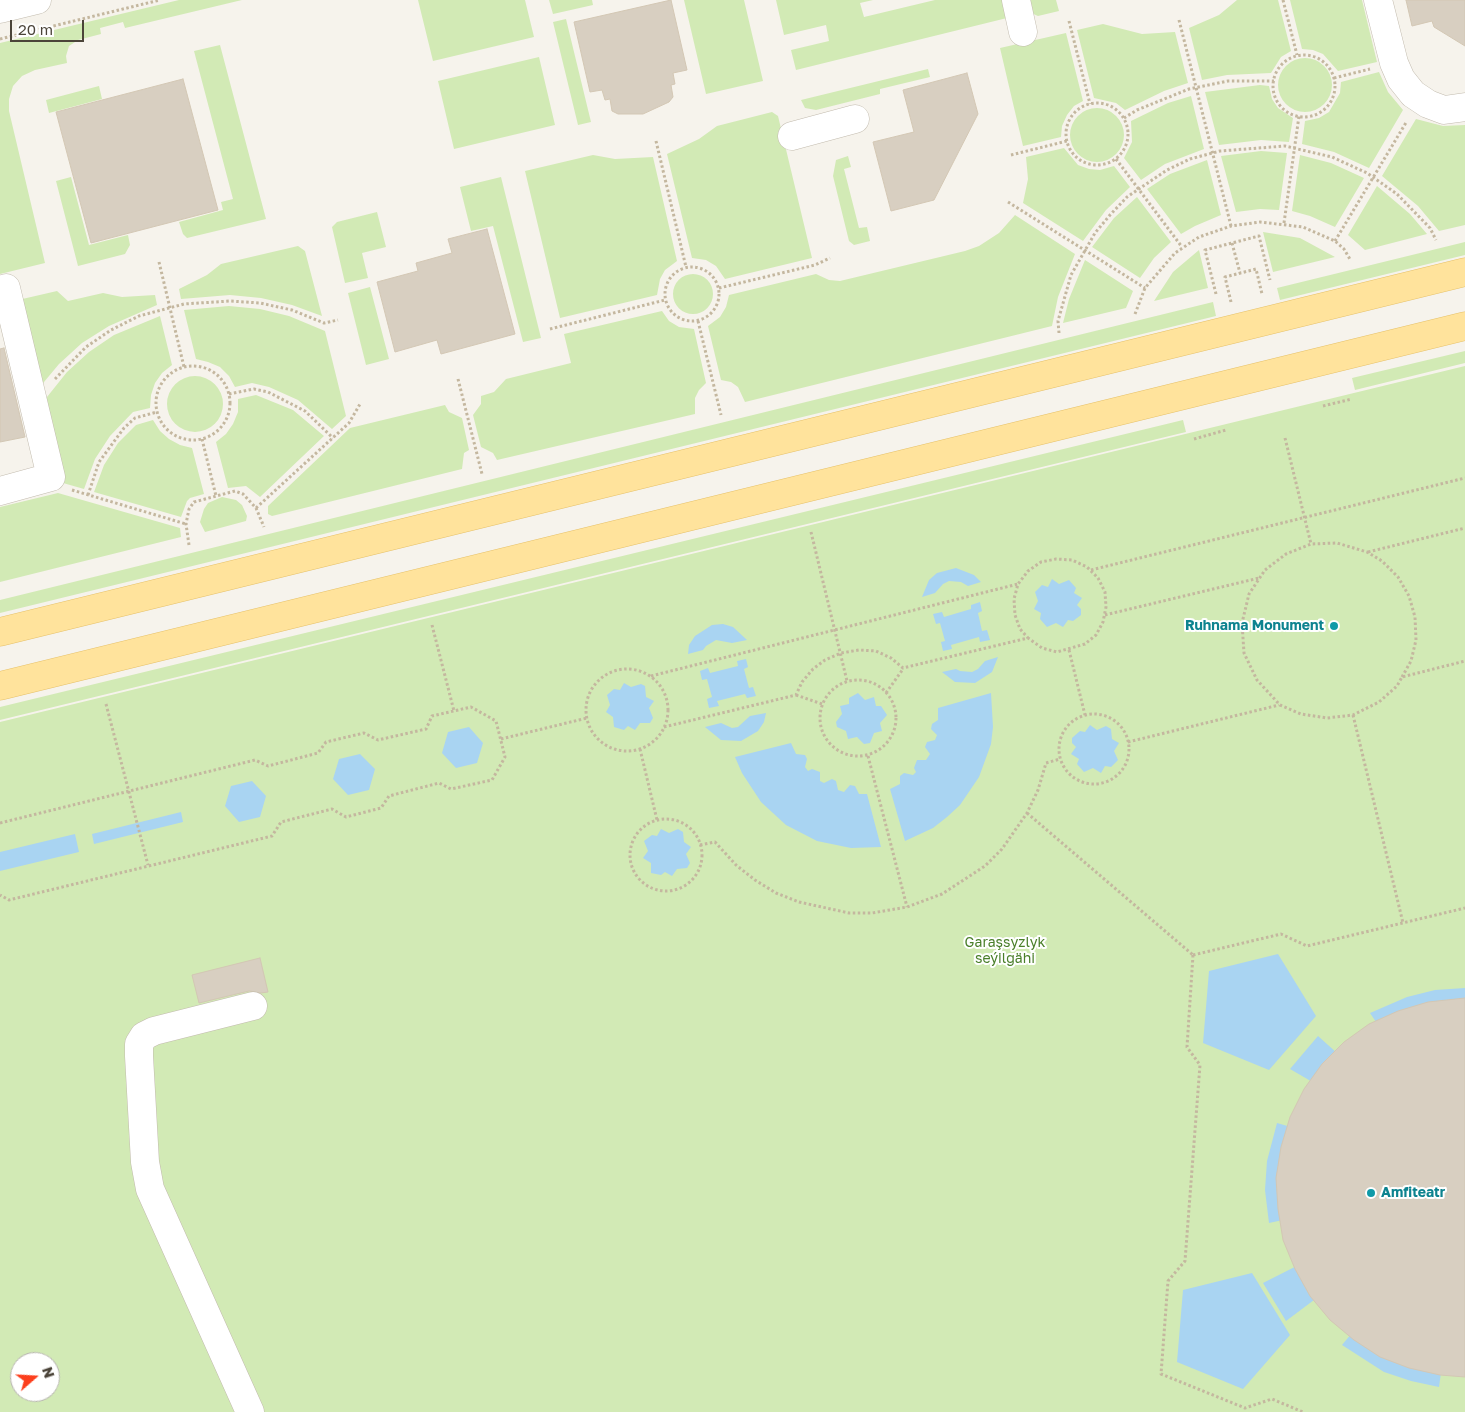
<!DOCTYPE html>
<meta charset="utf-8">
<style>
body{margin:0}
#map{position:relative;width:1465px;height:1412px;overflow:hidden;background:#f6f3ec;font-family:"Golos Text",sans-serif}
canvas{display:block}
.north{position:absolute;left:10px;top:1352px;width:50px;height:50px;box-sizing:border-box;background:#fff;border:1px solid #b7b4b0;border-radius:50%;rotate:71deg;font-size:14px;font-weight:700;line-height:20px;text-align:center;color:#4b4439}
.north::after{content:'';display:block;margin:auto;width:18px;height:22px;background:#fc3f1d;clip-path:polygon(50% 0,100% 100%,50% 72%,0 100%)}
.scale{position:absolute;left:10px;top:20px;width:74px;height:22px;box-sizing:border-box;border:2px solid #4b4439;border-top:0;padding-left:6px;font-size:15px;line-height:18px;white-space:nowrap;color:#4b4439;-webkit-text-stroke:4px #fff;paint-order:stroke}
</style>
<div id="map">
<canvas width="1465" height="1412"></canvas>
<div class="north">N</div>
<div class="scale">20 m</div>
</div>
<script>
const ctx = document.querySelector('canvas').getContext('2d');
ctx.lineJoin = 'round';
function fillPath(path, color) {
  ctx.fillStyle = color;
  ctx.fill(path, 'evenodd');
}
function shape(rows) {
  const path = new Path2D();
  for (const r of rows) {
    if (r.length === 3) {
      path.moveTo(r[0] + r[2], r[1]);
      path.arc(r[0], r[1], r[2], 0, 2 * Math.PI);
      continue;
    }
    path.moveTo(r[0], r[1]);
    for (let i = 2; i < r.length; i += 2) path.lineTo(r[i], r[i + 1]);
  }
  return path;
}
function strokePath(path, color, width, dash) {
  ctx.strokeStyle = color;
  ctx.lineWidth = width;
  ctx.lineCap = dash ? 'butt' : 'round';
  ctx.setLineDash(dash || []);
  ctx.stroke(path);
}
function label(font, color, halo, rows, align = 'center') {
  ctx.font = font + ' "Golos Text",sans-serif';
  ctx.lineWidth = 4;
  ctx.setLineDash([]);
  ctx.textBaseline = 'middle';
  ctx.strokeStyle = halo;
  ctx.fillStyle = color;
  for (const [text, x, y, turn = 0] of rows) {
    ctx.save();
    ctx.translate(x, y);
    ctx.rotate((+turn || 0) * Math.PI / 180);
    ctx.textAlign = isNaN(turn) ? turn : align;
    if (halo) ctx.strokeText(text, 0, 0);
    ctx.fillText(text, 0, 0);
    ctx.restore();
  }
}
const green = shape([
 [179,0,242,0,125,28,123,22,100,28,101,34,78,40,69,46,66,56,67,63,35,70,22,76,13,86,9,99,9,111,45,263,0,274,0,43],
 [418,0,525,0,534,37,433,61],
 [549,0,592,0,593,5,553,14],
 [684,0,744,0,763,81,706,94],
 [776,0,873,0,860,3,864,17,935,0,1002,0,1007,18,796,70,791,50,829,41,826,25,784,35],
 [1028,0,1056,0,1059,11,1038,16,1031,13],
 [1237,0,1278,0,1291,51,1281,57,1271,73,1227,75,1202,80,1189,28,1219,15],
 [1290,0,1362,0,1377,62,1338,71,1323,54,1313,50,1302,49],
 [566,19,591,122,578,125,553,22],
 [1103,24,1142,34,1175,32,1188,83,1164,91,1125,110,1116,103,1094,98,1077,30],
 [1066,33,1083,101,1074,106,1067,115,1062,126,1061,137,1023,146,1000,48],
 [220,45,266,219,187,238,183,234,179,222,223,210,221,202,233,199,194,51],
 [539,57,555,125,454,149,438,81],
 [1305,85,27],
 [928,69,930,77,880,89,880,94,816,110,805,108,801,100],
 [1379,72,1388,92,1403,110,1369,168,1334,152,1302,144,1305,121,1319,118,1329,112,1340,93,1341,82],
 [1260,85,1269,86,1272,99,1278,108,1293,118,1289,142,1261,140,1219,145,1205,92],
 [99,86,102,99,49,113,46,100],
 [1191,96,1204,149,1165,164,1141,180,1124,158,1132,142,1131,121,1168,103],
 [1097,135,27],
 [772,112,778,116,812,258,725,279,716,266,706,260,692,258,667,154,699,139,717,126],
 [1416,119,1443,126,1465,125,1465,225,1439,231,1418,206,1382,176],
 [1064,148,1078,165,1089,169,1100,170,1114,166,1130,187,1106,210,1083,241,1023,203,1028,179,1026,157],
 [1261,151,1287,153,1279,210,1260,209,1236,212,1221,156],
 [593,155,615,159,653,157,677,261,665,270,660,279,657,295,560,318,525,171],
 [1300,155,1331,163,1364,178,1335,227,1310,216,1292,211],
 [848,156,851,167,844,169,859,228,867,227,870,241,854,245,849,241,833,176,836,160],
 [1207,160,1221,215,1195,226,1181,234,1147,189,1170,174],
 [71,177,89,245,128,235,130,245,125,254,78,266,56,181],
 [501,177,541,338,523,342,493,226,471,231,460,187],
 [1377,186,1410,214,1427,234,1365,250,1348,235],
 [1137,197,1171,242,1154,258,1140,278,1092,247,1114,218],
 [377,212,386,247,362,253,368,278,345,283,332,227,337,222],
 [1015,215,1075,254,1058,297,1052,326,745,402,738,387,731,382,721,380,708,326,720,317,726,307,729,295,816,274,829,280,840,281,965,251,979,246,999,233],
 [1263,232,1300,238,1335,257,1273,272],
 [1465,242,1465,255,1280,300,1277,288],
 [298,246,305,251,322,316,292,305,261,298,230,295,181,299,179,289,207,275,221,264],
 [1199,250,1208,288,1154,301,1173,272],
 [1085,260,1133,291,1126,308,1063,323,1069,299],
 [693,294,20],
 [370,287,389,359,366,365,348,293],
 [57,291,68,301,103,293,122,297,155,295,157,305,109,326,82,343,59,364,39,388,18,300],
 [1213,302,1216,316,0,613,0,600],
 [229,306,260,309,289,316,325,331,346,416,332,429,298,400,269,387,252,383,235,387,229,376,220,367,208,362,196,359,184,310],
 [662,311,669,321,679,327,694,329,706,383,699,390,695,398,695,414,497,460,493,453,481,447,473,415,481,404,481,396,494,392,506,379,571,363,564,334],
 [160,316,172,365,162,373,155,383,151,395,150,408,133,412,110,436,95,459,84,489,63,483,43,402,67,372,89,352,114,335],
 [1465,351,1465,363,1355,390,1352,378],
 [1465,366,1465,1412,0,1412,0,722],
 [20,1362,50,1362,50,1392,20,1392],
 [195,404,28],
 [256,395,293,410,324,436,260,497,246,486,228,488,216,442,226,434,233,424,238,412,238,399],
 [445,405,449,412,462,418,469,450,464,453,462,469,272,516,268,514,268,506,350,428],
 [153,420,160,431,169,439,180,445,192,448,204,494,190,498,187,501,181,517,94,492,104,465,118,443,136,425],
 [1183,420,1186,432,0,720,0,707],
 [58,493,180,528,181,537,0,582,0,507],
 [222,497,236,500,242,505,247,516,246,521,205,532,200,522,204,509,208,503]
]);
const water = shape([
 [956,568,974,575,981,582,968,586,961,582,949,581,943,584,935,593,922,597,929,580,937,573],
 [1052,579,1059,584,1069,580,1076,588,1074,593,1082,598,1077,605,1081,609,1081,615,1073,621,1068,620,1063,627,1056,623,1047,627,1040,619,1041,613,1034,609,1038,601,1035,592,1042,585,1048,587],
 [980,602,982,611,978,613,982,631,987,630,990,640,980,642,979,637,951,645,952,649,943,651,941,642,945,641,940,623,936,624,933,614,942,612,944,617,971,609,971,605],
 [723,624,733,627,747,640,732,643,716,640,706,646,703,650,688,654,689,645,695,636,712,625],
 [998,657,992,672,975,683,955,682,942,672,956,669,960,671,972,672,978,669,985,661],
 [746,659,748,667,744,669,749,688,753,687,756,696,747,698,745,694,717,701,719,706,709,708,707,699,712,697,707,679,702,680,700,671,708,668,710,673,738,666,737,661],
 [624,683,631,687,641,684,645,686,646,697,654,701,649,708,653,718,650,723,640,723,635,730,628,726,624,730,614,727,613,717,606,712,610,705,607,695,614,689,620,690],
 [858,693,865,700,874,697,876,706,881,706,887,715,880,723,882,731,874,733,870,743,864,744,857,737,848,739,846,731,837,727,836,722,842,714,840,706,849,704,849,698],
 [991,693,993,727,991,744,979,777,960,805,947,817,933,828,905,841,890,789,900,784,900,776,904,773,913,775,916,772,914,768,917,760,926,760,930,754,925,747,927,742,935,740,937,735,931,729,932,724,938,720,938,708],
 [766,713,764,722,758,731,741,741,721,740,705,727,721,723,732,728,738,727,750,716],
 [1090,725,1097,730,1106,726,1111,729,1112,739,1119,743,1114,751,1118,760,1111,767,1105,766,1101,773,1093,768,1084,772,1077,764,1079,759,1071,754,1076,747,1072,743,1072,738,1080,731,1085,732],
 [469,727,483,743,477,763,456,768,442,753,448,732],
 [791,743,796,754,805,755,807,759,805,767,808,771,812,769,820,772,820,781,824,783,832,779,836,781,838,790,844,792,850,785,855,786,859,794,867,794,881,847,851,848,817,841,786,825,761,802,742,773,735,757],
 [360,754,375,769,369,790,348,795,333,779,339,759],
 [252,781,266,796,260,817,239,822,225,806,231,786],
 [181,812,183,822,94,844,92,834],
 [661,829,669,833,678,829,683,832,684,842,691,847,686,854,690,863,687,868,677,869,672,876,665,872,661,875,651,873,651,863,643,858,648,851,644,841,652,835,657,836],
 [75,834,79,852,0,871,0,852],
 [1278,954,1316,1016,1269,1070,1203,1043,1209,971],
 [1465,988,1465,1063,1412,1076,1370,1013,1407,997,1435,990],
 [1318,1036,1377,1089,1359,1109,1290,1069],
 [1277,1123,1354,1145,1348,1206,1269,1223,1265,1190,1267,1161],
 [1344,1242,1358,1267,1286,1321,1263,1283],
 [1252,1273,1290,1335,1243,1389,1177,1362,1183,1290],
 [1396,1280,1451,1302,1439,1387,1411,1381,1384,1372,1342,1345]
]);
const building = shape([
 [671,0,687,70,673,73,675,84,671,85,673,97,669,102,643,114,618,114,612,111,610,99,605,100,602,90,590,92,574,22,671,0],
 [1406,0,1465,0,1465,46,1434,27,1432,21,1412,26,1406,0],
 [967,73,978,114,934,200,891,211,873,142,914,132,903,90,967,73],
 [183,79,218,210,91,243,56,112,183,79],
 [487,229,515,334,441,354,437,340,395,352,377,282,418,271,416,263,452,253,448,239,487,229],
 [4,348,25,437,0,442,0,349,4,348],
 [260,958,268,992,261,993,249,991,199,1003,192,975,260,958],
 [1465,998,1465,1377,1440,1375,1409,1368,1380,1357,1354,1340,1330,1320,1310,1296,1295,1269,1283,1240,1278,1209,1276,1178,1281,1147,1290,1117,1304,1089,1322,1064,1344,1042,1369,1024,1398,1011,1428,1002,1465,998]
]);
const path = shape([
 [1283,0,1297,55],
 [1179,20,1231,226],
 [1069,21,1090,104],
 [0,39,160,0],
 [1304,86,31],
 [1334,78,1370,69],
 [1097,134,31],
 [1124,118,1137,110,1189,89,1228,81,1274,81],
 [656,141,686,267],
 [1011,155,1067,141],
 [1116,159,1182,247],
 [1008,202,1145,288],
 [1284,223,1299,116],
 [1335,241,1407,121],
 [1232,243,1240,273],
 [159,262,184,367],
 [692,294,27],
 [719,288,815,265,830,258],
 [1216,294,1205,250,1259,236,1270,280],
 [1231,302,1225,277,1256,269,1262,294],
 [1135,314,1145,288,1175,253,1199,237,1231,226,1260,222,1303,227,1335,241,1344,249,1351,261],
 [698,321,721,415],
 [550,329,665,300],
 [1059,333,1058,321,1071,275,1095,233,1110,215,1127,197,1167,170,1190,159,1220,151,1285,146,1332,157,1367,173,1397,194,1430,228,1436,240],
 [193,403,37],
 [55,379,86,347,111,330,139,316,184,304,230,301,260,303,292,310,324,323,338,320],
 [458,379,482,474],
 [229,394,254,389,268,392,305,411,333,438],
 [1323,406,1352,399],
 [1285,438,1311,544],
 [202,439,216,496],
 [1194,439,1226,430],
 [72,490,186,524],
 [88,495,99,462,124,428,135,418,157,412],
 [256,508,349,423,360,404],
 [811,532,847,681],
 [189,545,186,524,189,509,194,502,235,491,243,494,256,508,264,527],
 [1368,552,1465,528],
 [1091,570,1465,478],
 [1105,615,1259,578],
 [432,625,454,711],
 [1069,650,1085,715],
 [627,710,41],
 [651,676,1018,584],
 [1402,677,1411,661,1416,640,1415,617,1409,596,1398,577,1382,561,1367,552,1337,543,1311,544,1286,554,1265,570,1249,594,1242,623,1244,653,1257,680,1280,705,1301,714,1327,718,1353,715,1379,702,1397,686,1402,677,1465,661],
 [858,718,38],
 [886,693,903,669],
 [796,695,822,704],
 [106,704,148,865],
 [1094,749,35],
 [1353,715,1403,923],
 [664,727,796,695,802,682,813,669,825,660,841,653,859,650,876,651,891,658,903,668,1028,638,1042,648,1057,652,1085,644,1096,635,1103,622,1106,607,1105,592,1098,578,1087,567,1072,560,1056,559,1041,562,1028,571,1018,584,1014,599,1015,615,1020,629,1028,638],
 [501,739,587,718],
 [1128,742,1279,705],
 [640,749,657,820],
 [868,756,907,907],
 [1027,813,1193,955],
 [666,855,36],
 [0,823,255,760,268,766,318,753,326,742,364,733,378,740,426,729,432,716,471,707,496,721,505,757,492,780,451,789,439,783,389,796,381,808,346,817,332,809,281,822,272,836,9,900,0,895],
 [700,845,715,842,736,865,755,880,776,893,799,902,849,913,872,913,907,907,942,894,985,866,1002,849,1027,813,1038,790,1046,763,1060,759],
 [1193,955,1187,1047,1200,1065,1185,1261,1168,1281,1161,1374,1245,1408,1272,1399,1303,1412],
 [1193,955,1281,934,1307,946,1465,908]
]);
const minor = shape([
 [1016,0,1023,32],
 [1378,0,1394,63,1401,79,1413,94,1428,104,1444,110,1465,107],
 [0,9,37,0],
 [792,136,855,119],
 [0,491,51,477,6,288],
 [250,1412,150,1189,145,1162,139,1056,139,1044,144,1036,154,1031,253,1006]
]);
const major = shape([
 [0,632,1465,272],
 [0,686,1465,326]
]);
const markers = [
 [1334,626,5,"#0f9aa8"],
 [1371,1193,5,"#0f9aa8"]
];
const cultureNames = [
 ["Ruhnama Monument",1324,626],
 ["Amfiteatr",1381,1193,"left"]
];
const parkNames = [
 ["Garaşsyzlyk",1005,943],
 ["seýilgähi",1005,959]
];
fillPath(green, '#d2eab5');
fillPath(water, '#a9d4f2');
fillPath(building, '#d8cfc1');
strokePath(building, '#d3c7b4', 1);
strokePath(minor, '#c2bbae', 29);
strokePath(major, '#e6c16a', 29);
strokePath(path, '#c4b79f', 3, [2.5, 2.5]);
strokePath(minor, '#fff', 28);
strokePath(major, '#ffe39c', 28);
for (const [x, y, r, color] of markers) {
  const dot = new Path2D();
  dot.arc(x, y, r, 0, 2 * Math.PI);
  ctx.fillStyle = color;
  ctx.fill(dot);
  strokePath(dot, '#fff', 2);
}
label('bold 14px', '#0d838f', '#fff', cultureNames, 'right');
label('14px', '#4a7f2a', '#fff', parkNames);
</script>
